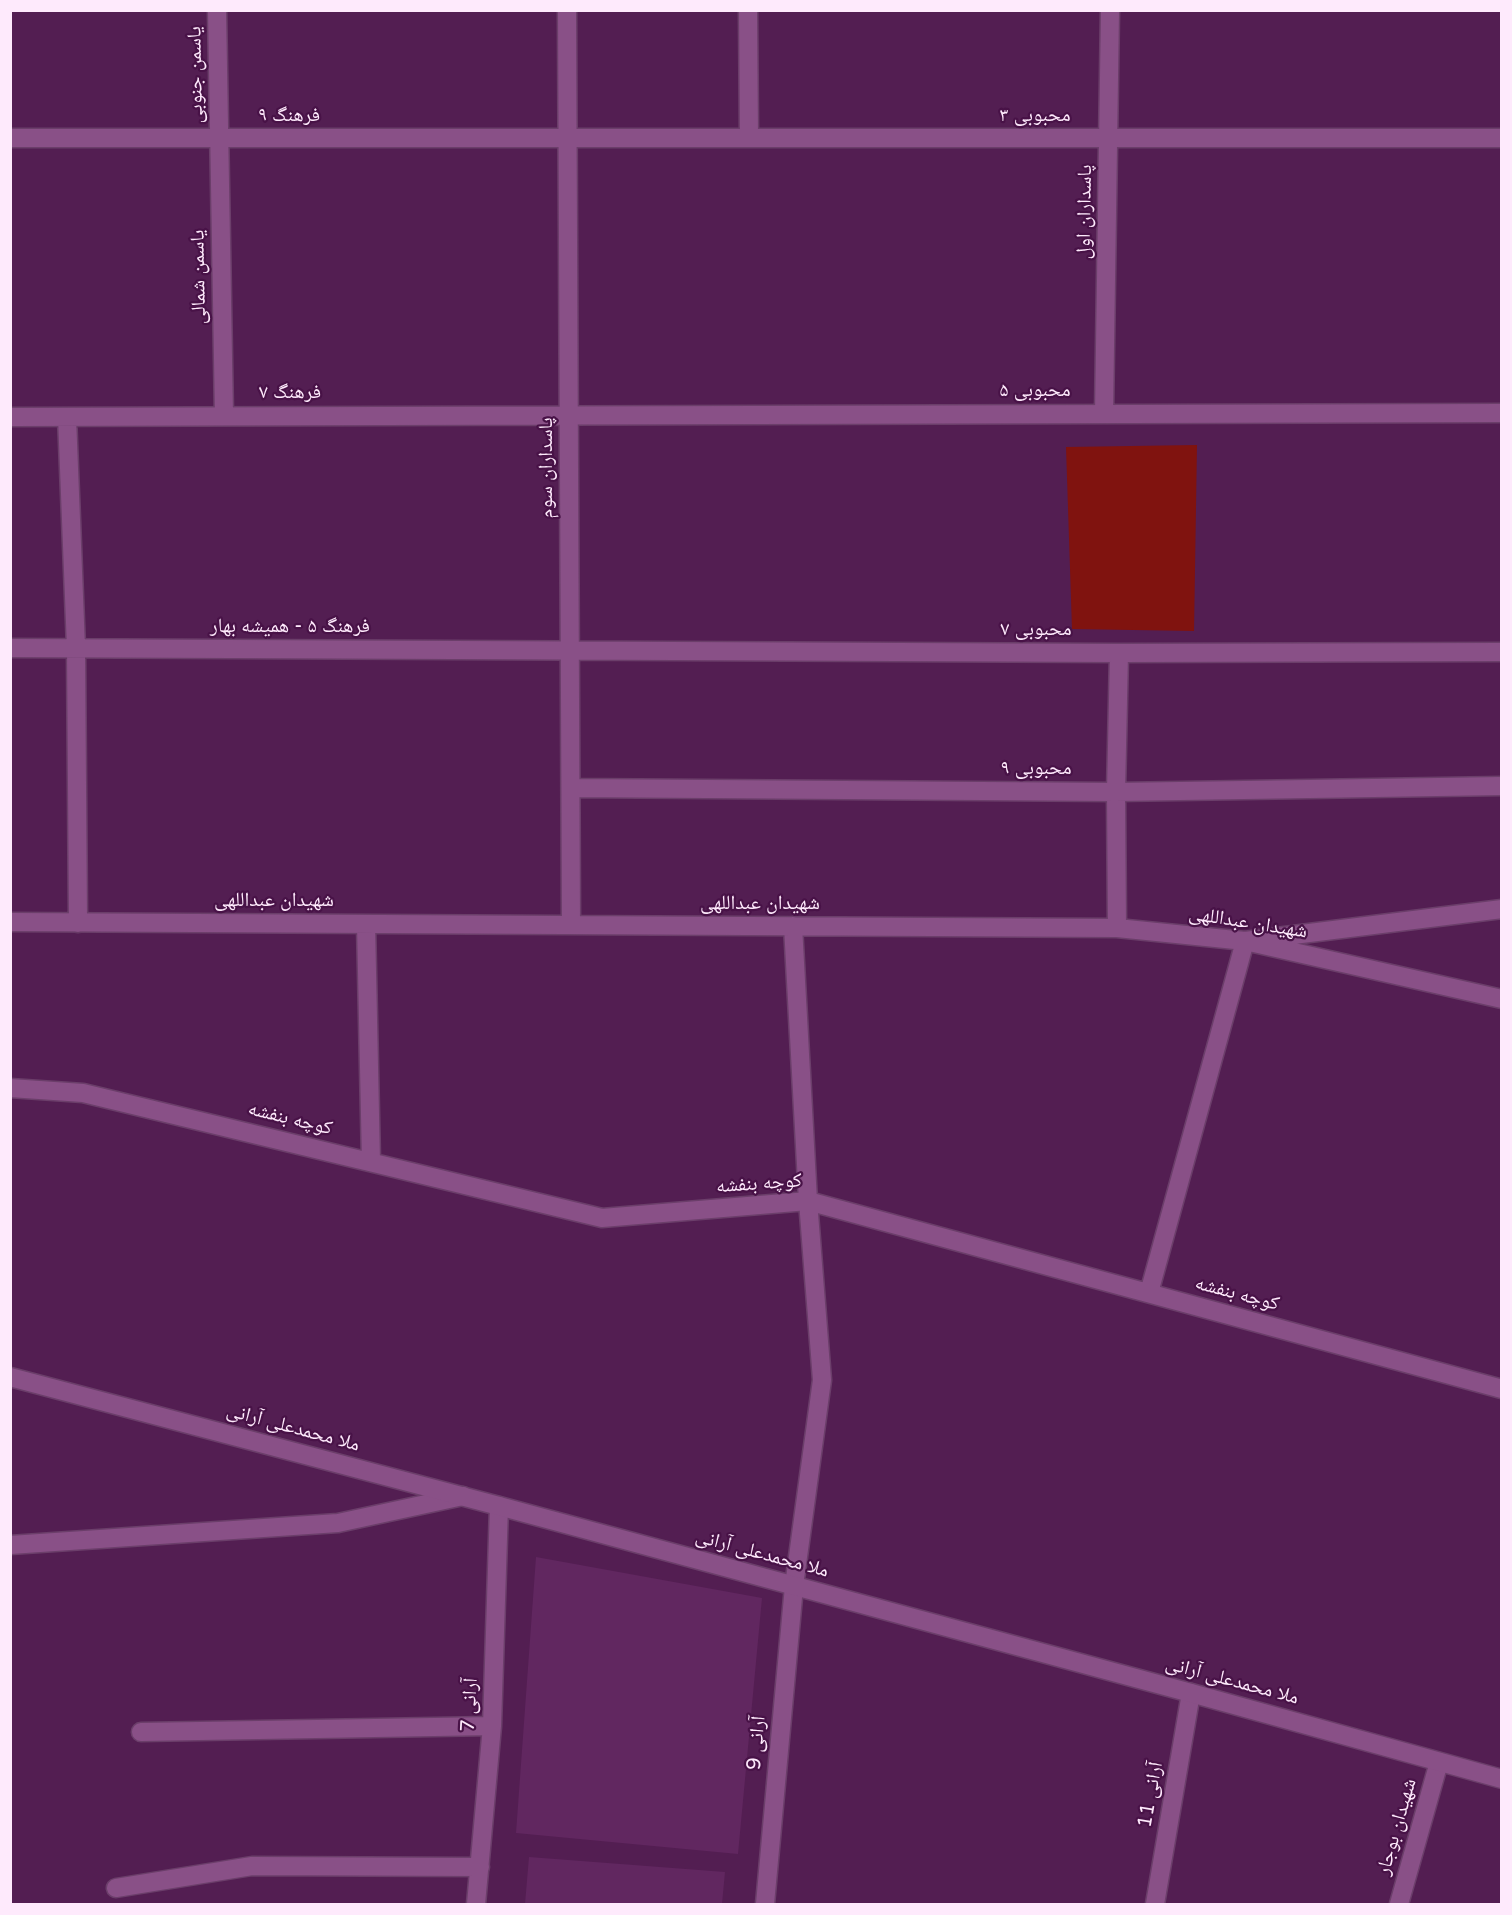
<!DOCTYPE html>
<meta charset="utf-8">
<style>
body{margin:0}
#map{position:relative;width:1512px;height:1915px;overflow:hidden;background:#531e52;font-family:"Varela Round",sans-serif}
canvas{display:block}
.frame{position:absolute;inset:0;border:12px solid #feeafc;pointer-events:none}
</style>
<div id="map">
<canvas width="1512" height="1915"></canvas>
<div class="frame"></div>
</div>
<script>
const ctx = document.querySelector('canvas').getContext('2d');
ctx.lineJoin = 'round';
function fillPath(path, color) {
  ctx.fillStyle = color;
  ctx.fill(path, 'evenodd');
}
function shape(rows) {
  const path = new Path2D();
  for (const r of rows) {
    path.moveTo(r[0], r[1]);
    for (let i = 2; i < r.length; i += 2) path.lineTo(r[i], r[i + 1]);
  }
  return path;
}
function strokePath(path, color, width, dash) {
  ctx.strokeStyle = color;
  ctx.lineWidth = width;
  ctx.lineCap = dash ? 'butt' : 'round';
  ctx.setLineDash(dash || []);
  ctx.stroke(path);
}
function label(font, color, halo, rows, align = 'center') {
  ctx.font = font + ' "Varela Round","Noto Naskh Arabic",sans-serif';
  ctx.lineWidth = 4.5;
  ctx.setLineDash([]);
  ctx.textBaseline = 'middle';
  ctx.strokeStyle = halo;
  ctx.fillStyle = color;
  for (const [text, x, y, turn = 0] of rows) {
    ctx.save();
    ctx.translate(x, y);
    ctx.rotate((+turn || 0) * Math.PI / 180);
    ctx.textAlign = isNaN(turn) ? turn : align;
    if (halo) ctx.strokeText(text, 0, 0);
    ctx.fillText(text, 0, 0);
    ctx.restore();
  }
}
const built = shape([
 [536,1557,762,1598,738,1854,516,1833],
 [529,1857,725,1872,722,1904,525,1904]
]);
const green = shape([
 [1197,445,1194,631,1072,629,1066,447]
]);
const street = shape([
 [217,10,224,416],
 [567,10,571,925],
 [748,10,749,138],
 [10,138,1502,138],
 [1104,414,1110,10],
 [10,417,1502,413],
 [67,417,76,648,78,923],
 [10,648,1119,653,1502,652],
 [571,788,1116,792,1502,786],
 [10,922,1117,928,1245,941,1502,999],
 [366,924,371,1162],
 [1117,928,1116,792,1119,653],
 [10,1088,83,1093,602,1218,808,1201,1502,1389],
 [1149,1293,1245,941,1502,909],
 [10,1545,338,1523,463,1496],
 [141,1732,492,1726],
 [116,1888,252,1866,480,1867],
 [476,1904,492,1726,499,1506],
 [765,1904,794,1586,822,1380,808,1201,793,926],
 [1155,1904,1191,1693],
 [1399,1904,1439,1762]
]);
const secondary = shape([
 [10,1377,499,1506,1191,1693,1502,1779]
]);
const streetNames = [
 ["یاسمن جنوبی",196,75,-91],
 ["فرهنگ ۹",289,116],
 ["محبوبی ۳",1035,116],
 ["پاسداران اول",1085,212,-89],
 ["یاسمن شمالی",199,277,-91],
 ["محبوبی ۵",1035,391],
 ["فرهنگ ۷",290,393],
 ["پاسداران سوم",547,468,-90],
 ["فرهنگ ۵ - همیشه بهار",290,627],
 ["محبوبی ۷",1036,630],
 ["محبوبی ۹",1036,769],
 ["شهیدان عبداللهی",274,901],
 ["شهیدان عبداللهی",760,904],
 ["شهیدان عبداللهی",1248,923,9],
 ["کوچه بنفشه",290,1119,14],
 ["کوچه بنفشه",759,1184,-4],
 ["کوچه بنفشه",1237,1294,15],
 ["ملا محمدعلی آرانی",293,1428,15],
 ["ملا محمدعلی آرانی",762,1554,15],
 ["ملا محمدعلی آرانی",1232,1681,15],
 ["آرانی 7",470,1705,-87],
 ["آرانی 9",757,1743,-85],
 ["آرانی 11",1151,1795,-80],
 ["شهیدان بوجار",1397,1827,-74]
];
fillPath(built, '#612760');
fillPath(green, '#80130f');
strokePath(street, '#6b3e6a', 21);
strokePath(secondary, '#6b3e6a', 21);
strokePath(street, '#895087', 18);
strokePath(secondary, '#895087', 18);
label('20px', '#feeafc', '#481247', streetNames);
</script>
